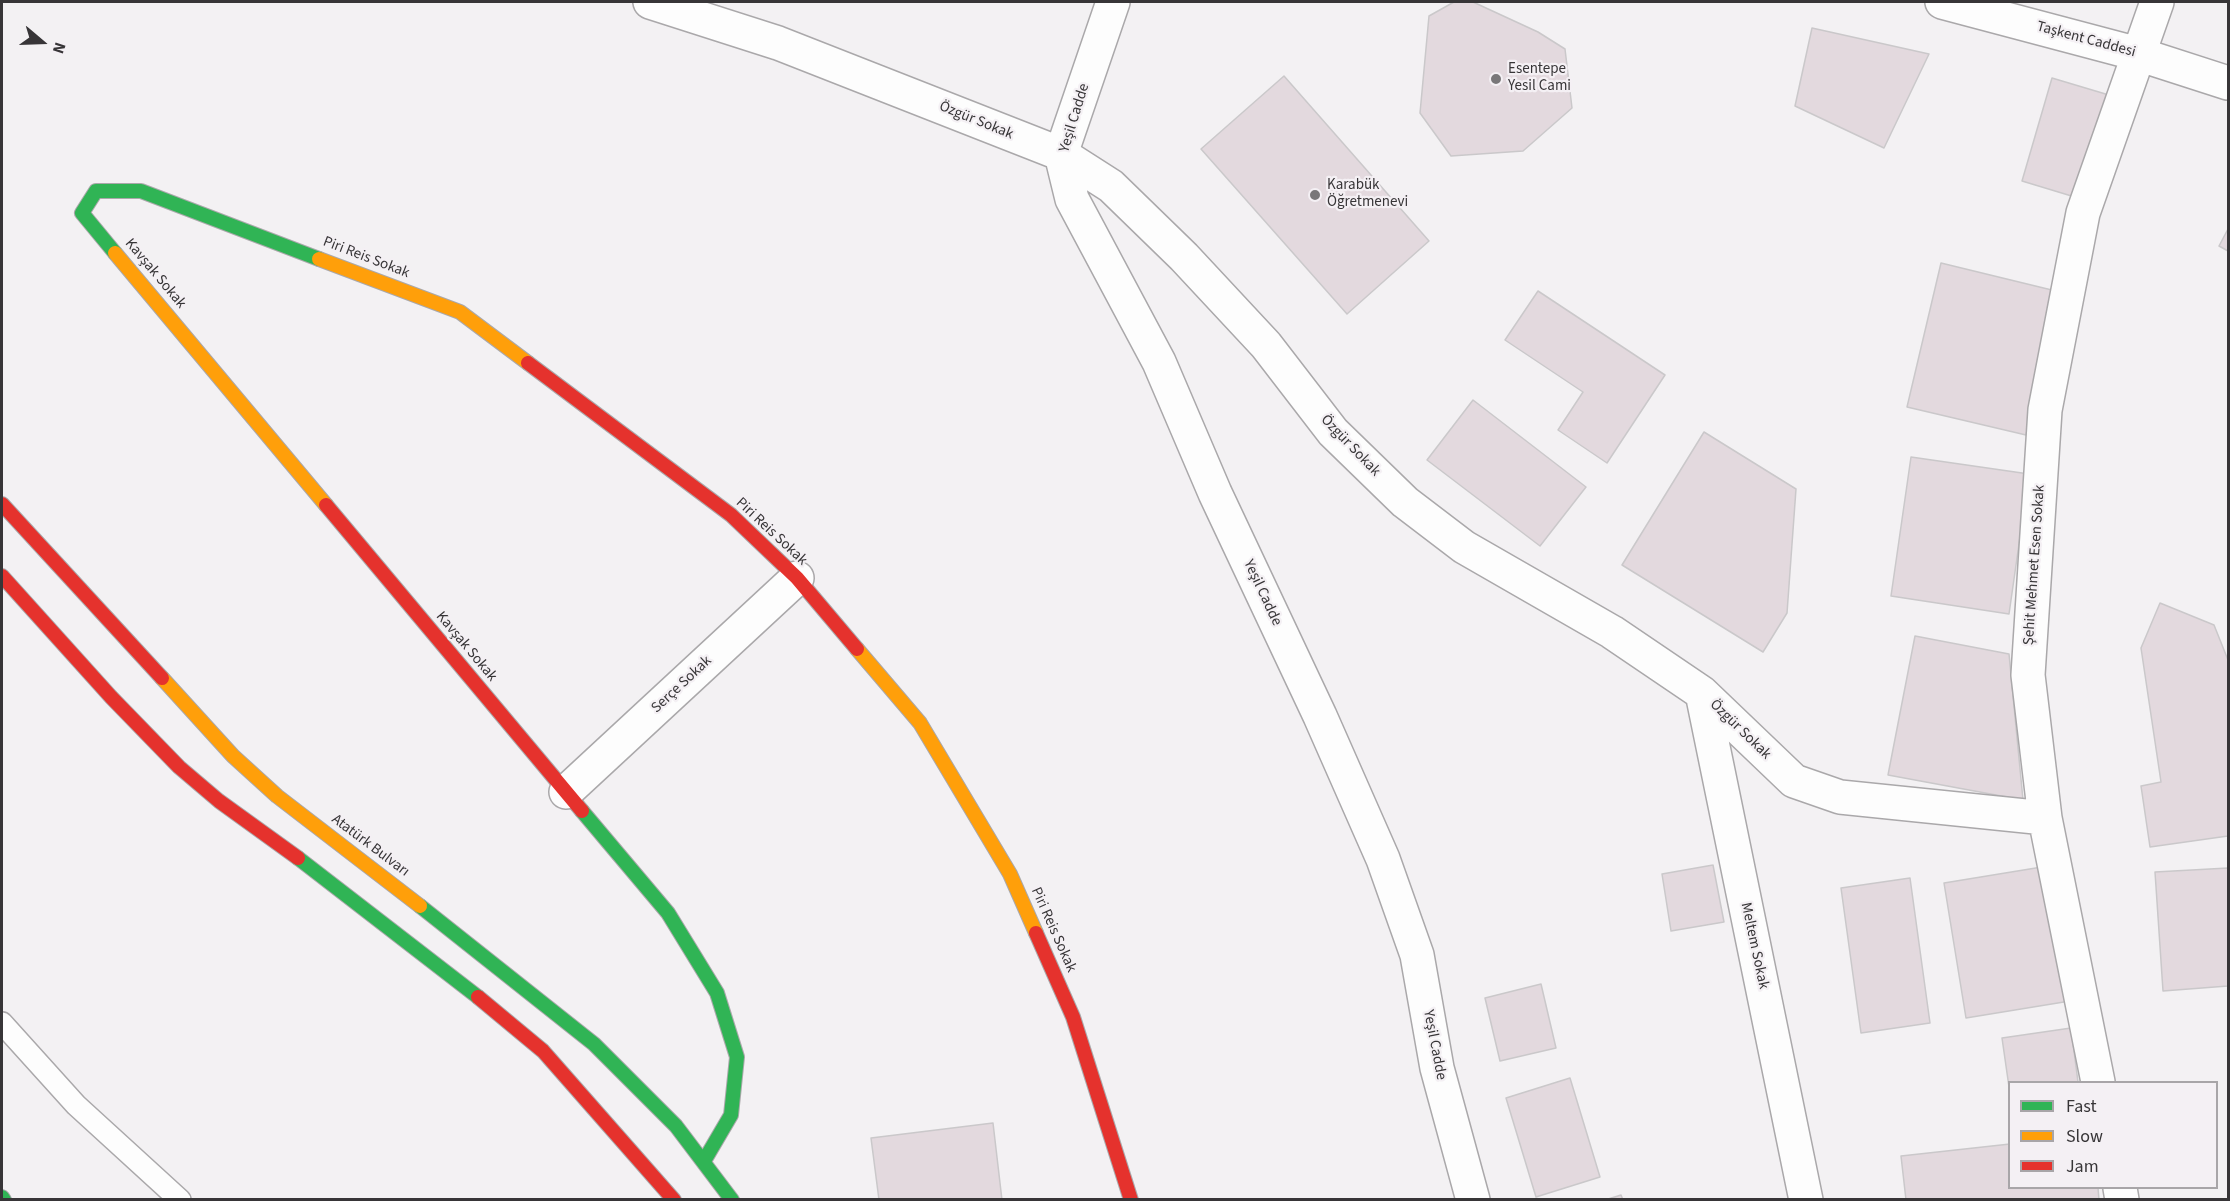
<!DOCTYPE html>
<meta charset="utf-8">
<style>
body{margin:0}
#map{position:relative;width:2230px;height:1201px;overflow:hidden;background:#f3f1f3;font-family:"Source Sans 3",sans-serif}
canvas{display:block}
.frame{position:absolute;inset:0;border:3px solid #373537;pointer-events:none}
.legend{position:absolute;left:2008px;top:1081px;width:210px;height:108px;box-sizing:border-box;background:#f4f0f4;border:2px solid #a8a5a8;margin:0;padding:8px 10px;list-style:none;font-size:18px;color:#373537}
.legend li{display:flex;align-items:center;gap:12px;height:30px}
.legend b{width:30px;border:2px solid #a8a5a8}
.north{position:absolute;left:12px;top:12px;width:60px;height:60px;-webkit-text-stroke:4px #f4f0f4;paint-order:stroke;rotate:109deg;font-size:16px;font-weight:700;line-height:24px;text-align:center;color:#373537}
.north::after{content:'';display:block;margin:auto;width:21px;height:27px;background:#373537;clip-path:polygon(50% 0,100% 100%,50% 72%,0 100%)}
</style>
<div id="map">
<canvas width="2230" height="1201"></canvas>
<div class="frame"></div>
<ul class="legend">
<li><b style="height:8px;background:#30b455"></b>Fast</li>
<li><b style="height:8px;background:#ff9f0a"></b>Slow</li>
<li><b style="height:8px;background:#e5322d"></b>Jam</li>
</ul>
<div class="north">N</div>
</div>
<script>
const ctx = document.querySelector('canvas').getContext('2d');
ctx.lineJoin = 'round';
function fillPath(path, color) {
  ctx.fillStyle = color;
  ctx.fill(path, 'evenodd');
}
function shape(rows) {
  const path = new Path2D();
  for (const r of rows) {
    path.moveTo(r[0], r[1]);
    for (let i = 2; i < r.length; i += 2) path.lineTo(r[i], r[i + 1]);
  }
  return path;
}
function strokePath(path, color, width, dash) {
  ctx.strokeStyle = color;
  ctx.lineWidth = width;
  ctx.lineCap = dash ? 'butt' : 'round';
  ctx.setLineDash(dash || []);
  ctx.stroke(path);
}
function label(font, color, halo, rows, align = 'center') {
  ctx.font = font + ' "Source Sans 3",sans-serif';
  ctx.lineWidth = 4.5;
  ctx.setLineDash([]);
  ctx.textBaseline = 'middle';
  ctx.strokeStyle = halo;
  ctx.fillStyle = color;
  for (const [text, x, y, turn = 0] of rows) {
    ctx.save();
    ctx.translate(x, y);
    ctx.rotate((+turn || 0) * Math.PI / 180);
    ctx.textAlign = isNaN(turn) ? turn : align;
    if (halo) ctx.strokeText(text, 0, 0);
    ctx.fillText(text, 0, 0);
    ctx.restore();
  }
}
const building = shape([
 [1454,2,1473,2,1538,32,1565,49,1572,108,1523,151,1451,156,1420,113,1429,16,1454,2],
 [1812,28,1929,54,1884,148,1795,106,1812,28],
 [1284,76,1429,241,1347,314,1201,149,1284,76],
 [2052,78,2119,98,2088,201,2022,181,2052,78],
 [2228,229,2228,251,2219,246,2228,229],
 [1941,263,2060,292,2026,435,1907,407,1941,263],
 [1538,291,1665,375,1607,463,1558,430,1583,392,1505,340,1538,291],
 [1473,400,1586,487,1540,546,1427,460,1473,400],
 [1704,432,1796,489,1787,613,1763,652,1622,565,1704,432],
 [1911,457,2029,474,2009,614,1891,596,1911,457],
 [2160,603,2214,625,2228,660,2228,836,2150,847,2141,786,2161,782,2141,648,2160,603],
 [1915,636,2009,654,2023,800,1888,775,1915,636],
 [1713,865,1724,922,1671,931,1662,874,1713,865],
 [2048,866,2070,1001,1966,1018,1944,883,2048,866],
 [2228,868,2228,986,2163,991,2155,872,2228,868],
 [1910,878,1930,1023,1861,1033,1841,888,1910,878],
 [1541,984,1556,1048,1500,1061,1485,998,1541,984],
 [2071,1028,2078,1082,2010,1082,2010,1094,2002,1038,2071,1028],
 [1570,1078,1600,1177,1536,1197,1506,1098,1570,1078],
 [993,1123,1002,1200,879,1200,871,1138,993,1123],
 [2010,1144,2010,1188,2098,1188,2099,1200,1906,1200,1901,1156,2010,1144],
 [1621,1195,1623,1200,1605,1200,1621,1195]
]);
const lane = shape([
 [2,1023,76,1105,180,1200]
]);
const street = shape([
 [650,2,778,43,1061,154,1111,186,1184,257,1266,345,1333,432,1405,502,1464,547,1612,632,1702,693,1794,781,1840,797,2045,818],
 [1113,2,1061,154,1072,199,1159,362,1215,493,1320,716,1383,859,1417,955,1437,1068,1473,1200],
 [1942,2,2138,54,2228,83],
 [1702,693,1806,1200],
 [566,792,797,578],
 [2098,1082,2045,818,2028,675,2045,410,2083,213,2157,2],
 [2120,1188,2122,1200]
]);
const fast = shape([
 [115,253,82,213,96,191,141,191,319,259],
 [582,811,668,913,717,993,737,1057,731,1115,704,1161],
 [298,858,478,997],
 [420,906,594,1044,676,1126,732,1200],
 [2,1197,4,1200]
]);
const slow = shape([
 [115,253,326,505],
 [319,259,460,312,528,363],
 [857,649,920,723,1010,874,1036,933],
 [162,678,233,756,277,796,420,906]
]);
const jam = shape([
 [528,363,731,515,797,578,857,649],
 [2,504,162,678],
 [326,505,582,811],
 [2,576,111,697,179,767,219,801,298,858],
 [1036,933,1073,1017,1131,1200],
 [478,997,543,1051,674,1200]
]);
const markers = [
 [1496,79,6,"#797779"],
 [1315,195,6,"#797779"]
];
const streetNames = [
 ["Taşkent Caddesi",2086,40,15],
 ["Yeşil Cadde",1075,118,-73],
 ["Özgür Sokak",976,121,22],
 ["Piri Reis Sokak",366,258,21],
 ["Kavşak Sokak",155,274,50],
 ["Özgür Sokak",1350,446,46],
 ["Piri Reis Sokak",771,532,43],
 ["Şehit Mehmet Esen Sokak",2035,565,-86],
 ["Yeşil Cadde",1262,593,65],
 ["Kavşak Sokak",466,647,50],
 ["Serçe Sokak",682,685,-43],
 ["Özgür Sokak",1740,730,44],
 ["Atatürk Bulvarı",370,846,37],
 ["Piri Reis Sokak",1053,930,66],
 ["Meltem Sokak",1754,946,78],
 ["Yeşil Cadde",1434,1045,79]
];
const poiNames = [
 ["Esentepe",1508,70],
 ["Yesil Cami",1508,87],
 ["Karabük",1327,186],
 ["Öğretmenevi",1327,203]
];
fillPath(building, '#e3d9de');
strokePath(building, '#cac8ca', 1.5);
strokePath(lane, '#aaa8aa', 24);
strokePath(street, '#aaa8aa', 36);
strokePath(fast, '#aaa8aa', 16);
strokePath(slow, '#aaa8aa', 16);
strokePath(jam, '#aaa8aa', 16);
strokePath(lane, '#fdfdfd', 21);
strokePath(street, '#fdfdfd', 33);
strokePath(fast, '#30b455', 14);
strokePath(slow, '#ff9f0a', 14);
strokePath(jam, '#e5322d', 14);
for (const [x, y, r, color] of markers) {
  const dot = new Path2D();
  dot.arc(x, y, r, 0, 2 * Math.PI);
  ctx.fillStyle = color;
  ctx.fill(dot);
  strokePath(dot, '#f4f0f4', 2);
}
label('15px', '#373537', '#f4f0f4', streetNames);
label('15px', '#373537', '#f4f0f4', poiNames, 'left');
</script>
